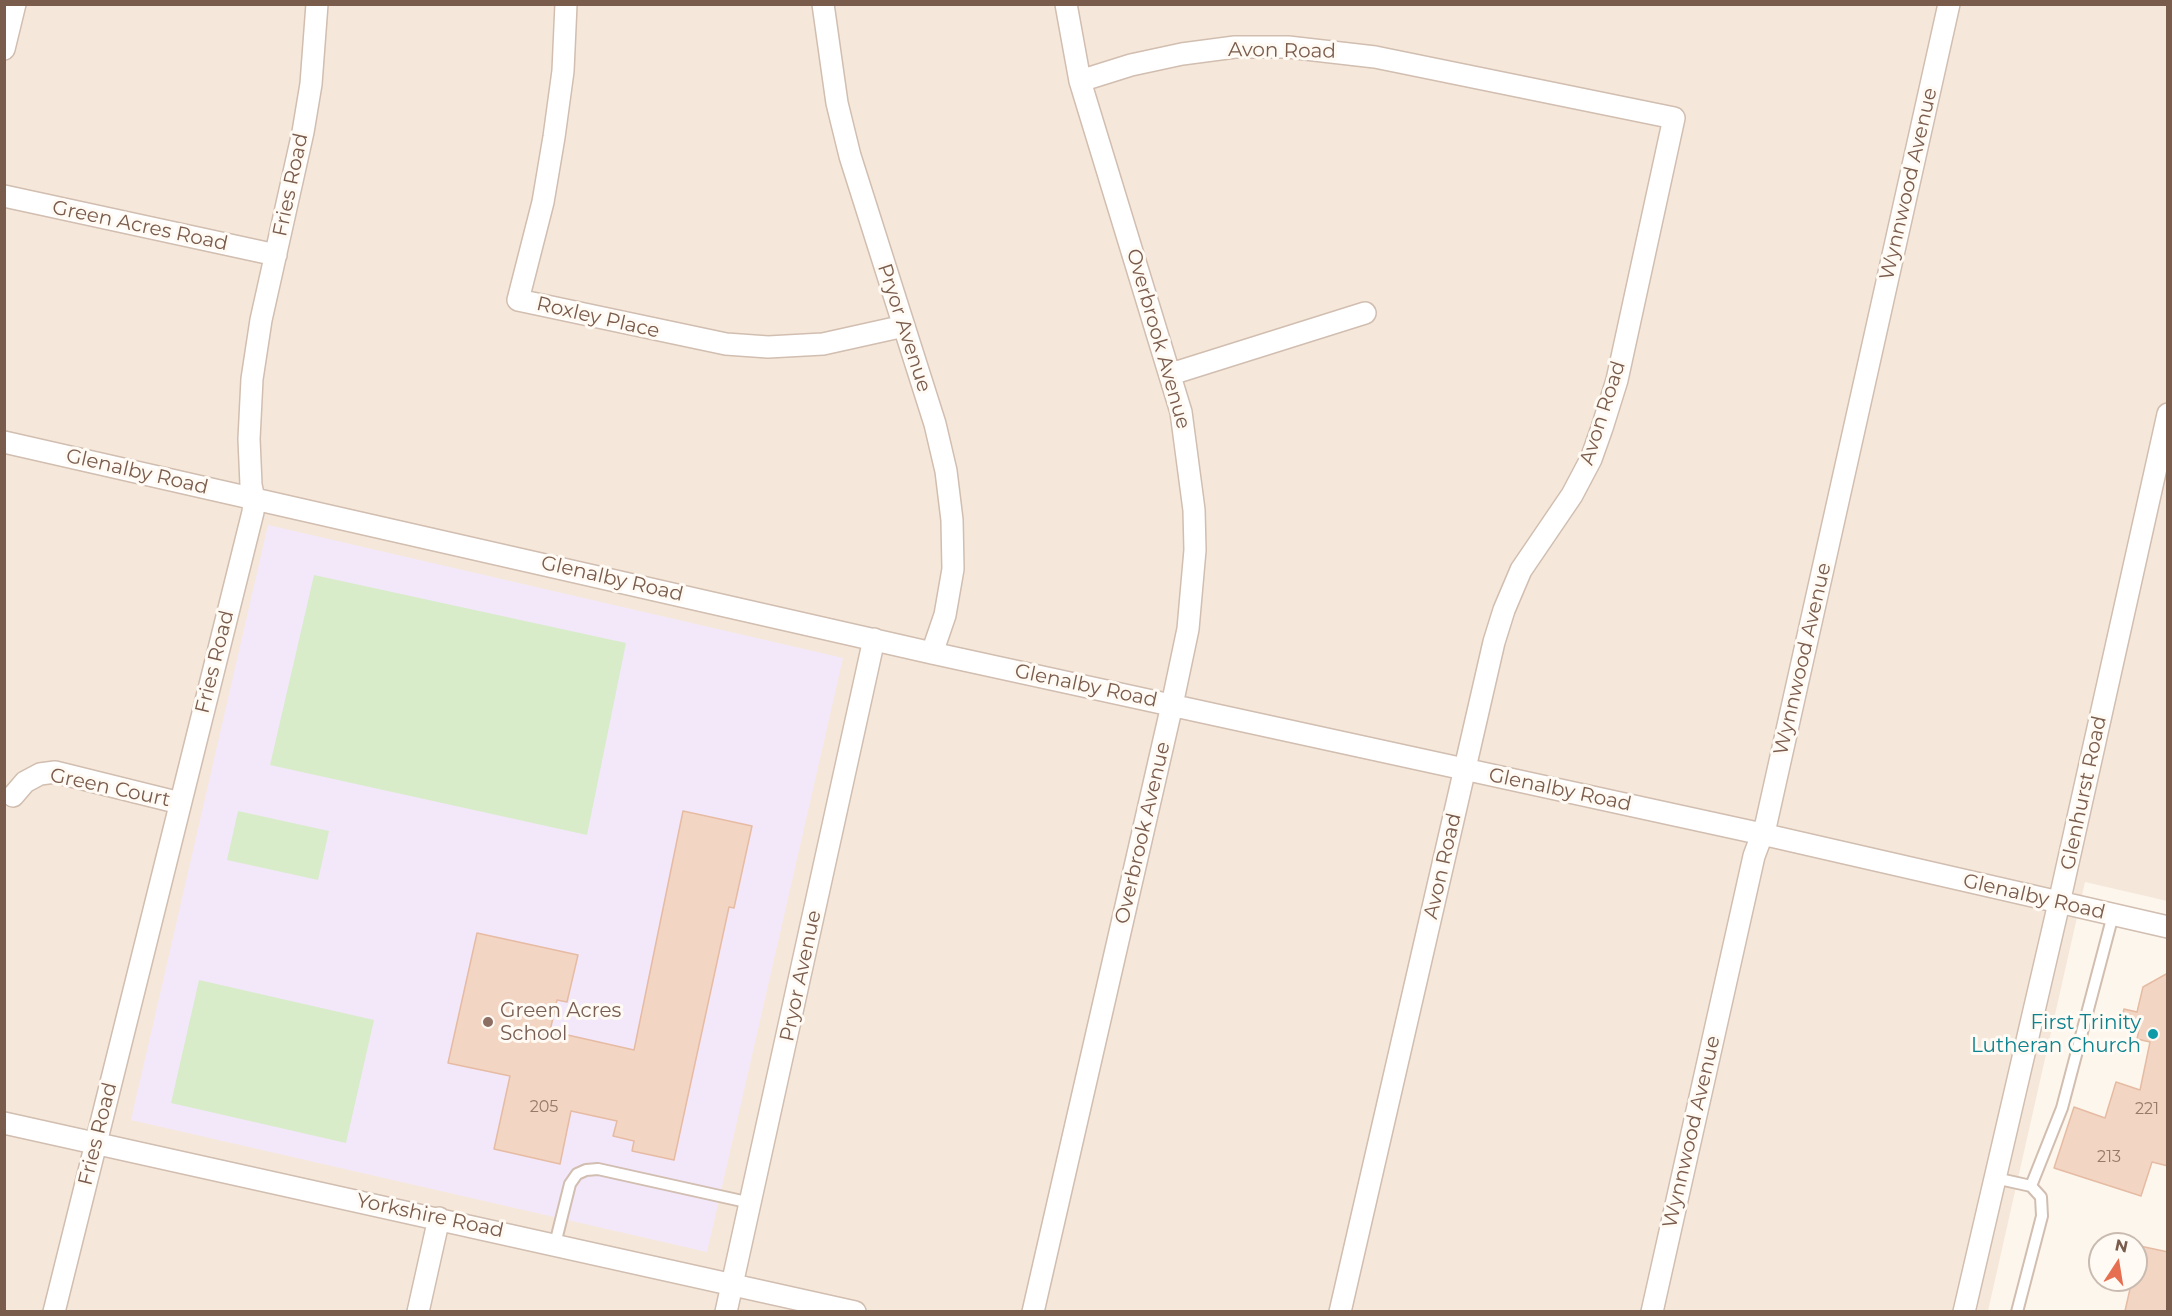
<!DOCTYPE html>
<style>
body{margin:0}
#map{position:relative;width:2172px;height:1316px;overflow:hidden;background:#fdf6ec;font-family:Montserrat,sans-serif}
canvas{display:block}
.frame{position:absolute;inset:0;border:6px solid #7a5c4d;pointer-events:none}
.north{position:absolute;left:2088px;top:1232px;width:60px;height:60px;box-sizing:border-box;background:#fffaf3;border:2px solid #cabbb1;border-radius:50%;rotate:12deg;font-size:16px;font-weight:700;line-height:24px;text-align:center;color:#7a5c4d}
.north::after{content:'';display:block;margin:auto;width:21px;height:27px;background:#e76f51;clip-path:polygon(50% 0,100% 100%,50% 72%,0 100%)}
</style>
<div id="map">
<canvas width="2172" height="1316"></canvas>
<div class="frame"></div>
<div class="north">N</div>
</div>
<script>
const ctx = document.querySelector('canvas').getContext('2d');
ctx.lineJoin = 'round';
function fillPath(path, color) {
  ctx.fillStyle = color;
  ctx.fill(path, 'evenodd');
}
function shape(rows) {
  const path = new Path2D();
  for (const r of rows) {
    path.moveTo(r[0], r[1]);
    for (let i = 2; i < r.length; i += 2) path.lineTo(r[i], r[i + 1]);
  }
  return path;
}
function strokePath(path, color, width, dash) {
  ctx.strokeStyle = color;
  ctx.lineWidth = width;
  ctx.lineCap = dash ? 'butt' : 'round';
  ctx.setLineDash(dash || []);
  ctx.stroke(path);
}
function label(font, color, halo, rows, align = 'center') {
  ctx.font = font + ' Montserrat,sans-serif';
  ctx.lineWidth = 6;
  ctx.setLineDash([]);
  ctx.textBaseline = 'middle';
  ctx.strokeStyle = halo;
  ctx.fillStyle = color;
  for (const [text, x, y, turn = 0] of rows) {
    ctx.save();
    ctx.translate(x, y);
    ctx.rotate((+turn || 0) * Math.PI / 180);
    ctx.textAlign = isNaN(turn) ? turn : align;
    if (halo) ctx.strokeText(text, 0, 0);
    ctx.fillText(text, 0, 0);
    ctx.restore();
  }
}
const residential = shape([
 [5,5,2167,5,2167,901,2085,882,1988,1311,5,1312]
]);
const education = shape([
 [268,525,843,658,707,1252,131,1120]
]);
const green = shape([
 [314,575,626,643,587,835,270,765],
 [238,811,329,831,318,880,227,860],
 [199,980,374,1020,346,1143,171,1103]
]);
const building = shape([
 [683,811,752,826,734,908,729,907,674,1160,632,1151,634,1141,613,1136,617,1121,571,1111,560,1164,494,1149,510,1076,448,1063,477,933,578,955,567,1002,557,1000,550,1031,634,1050,683,811],
 [2168,973,2168,1166,2152,1162,2141,1196,2054,1168,2074,1107,2105,1118,2116,1082,2140,1090,2150,1042,2137,1039,2139,1030,2120,1026,2124,1009,2137,1012,2143,987,2168,973],
 [2140,1246,2168,1252,2168,1311,2125,1311,2132,1280,2136,1280,2140,1246]
]);
const lane = shape([
 [1995,1178,2031,1186,2041,1197,2042,1216,2017,1312],
 [2031,1186,2062,1108,2113,915],
 [555,1244,570,1184,577,1174,586,1170,598,1169,751,1203]
]);
const street = shape([
 [566,4,563,71,554,137,543,202,518,300,726,344,768,347,823,344,904,326],
 [823,4,837,103,850,156,935,424,946,471,952,520,953,569,945,615,932,653],
 [4,49,15,4],
 [1080,81,1131,65,1182,54,1235,47,1288,47,1375,57,1674,118,1617,380,1602,428,1591,459,1572,495,1521,570,1504,610,1494,642,1340,1312],
 [4,196,276,255],
 [1171,374,1365,313],
 [4,442,932,653,1762,834,2168,927],
 [13,796,25,782,40,774,55,772,180,803],
 [4,1123,855,1312],
 [54,1312,253,512,254,499,251,485,249,439,252,379,261,320,303,132,311,84,317,4],
 [418,1312,439,1218],
 [726,1312,874,639],
 [1033,1312,1172,705,1188,629,1195,550,1194,510,1181,412,1080,81,1066,4],
 [1652,1312,1754,856,1766,824,1949,4],
 [1964,1312,2059,903,2168,414]
]);
const markers = [
 [488,1022,6,"#8d6e63"],
 [2153,1034,6,"#0f9aa8"]
];
const numberNames = [
 ["205",544,1107],
 ["221",2147,1109],
 ["213",2109,1157]
];
const streetNames = [
 ["Avon Road",1282,51,1],
 ["Wynnwood Avenue",1909,184,-77],
 ["Fries Road",291,185,-78],
 ["Green Acres Road",140,226,12],
 ["Roxley Place",598,318,13],
 ["Pryor Avenue",904,328,72],
 ["Overbrook Avenue",1158,339,74],
 ["Avon Road",1603,413,-72],
 ["Glenalby Road",137,472,13],
 ["Glenalby Road",612,579,13],
 ["Wynnwood Avenue",1803,659,-77],
 ["Fries Road",215,662,-76],
 ["Glenalby Road",1086,686,12],
 ["Green Court",110,788,12],
 ["Glenalby Road",1560,790,12],
 ["Glenhurst Road",2084,793,-78],
 ["Overbrook Avenue",1143,833,-77],
 ["Avon Road",1443,866,-77],
 ["Glenalby Road",2034,897,13],
 ["Pryor Avenue",801,976,-78],
 ["Wynnwood Avenue",1692,1132,-77],
 ["Fries Road",98,1134,-76],
 ["Yorkshire Road",430,1216,12]
];
const educationNames = [
 ["Green Acres",500,1011],
 ["School",500,1034]
];
const cultureNames = [
 ["First Trinity",2141,1023],
 ["Lutheran Church",2141,1046]
];
fillPath(residential, '#f5e8da');
fillPath(education, '#f3e8fa');
fillPath(green, '#d8ecc9');
fillPath(building, '#f3d5c3');
strokePath(building, '#e6bba3', 1.5);
strokePath(lane, '#d1beb0', 14);
strokePath(street, '#d1beb0', 24);
strokePath(lane, '#fff', 10);
strokePath(street, '#fff', 21);
for (const [x, y, r, color] of markers) {
  const dot = new Path2D();
  dot.arc(x, y, r, 0, 2 * Math.PI);
  ctx.fillStyle = color;
  ctx.fill(dot);
  strokePath(dot, '#fffaf3', 2);
}
label('16px', '#987a6a', null, numberNames);
label('20px', '#7a5c4d', '#fffaf3', streetNames);
label('20px', '#785e54', '#fffaf3', educationNames, 'left');
label('20px', '#0d838f', '#fffaf3', cultureNames, 'right');
</script>
